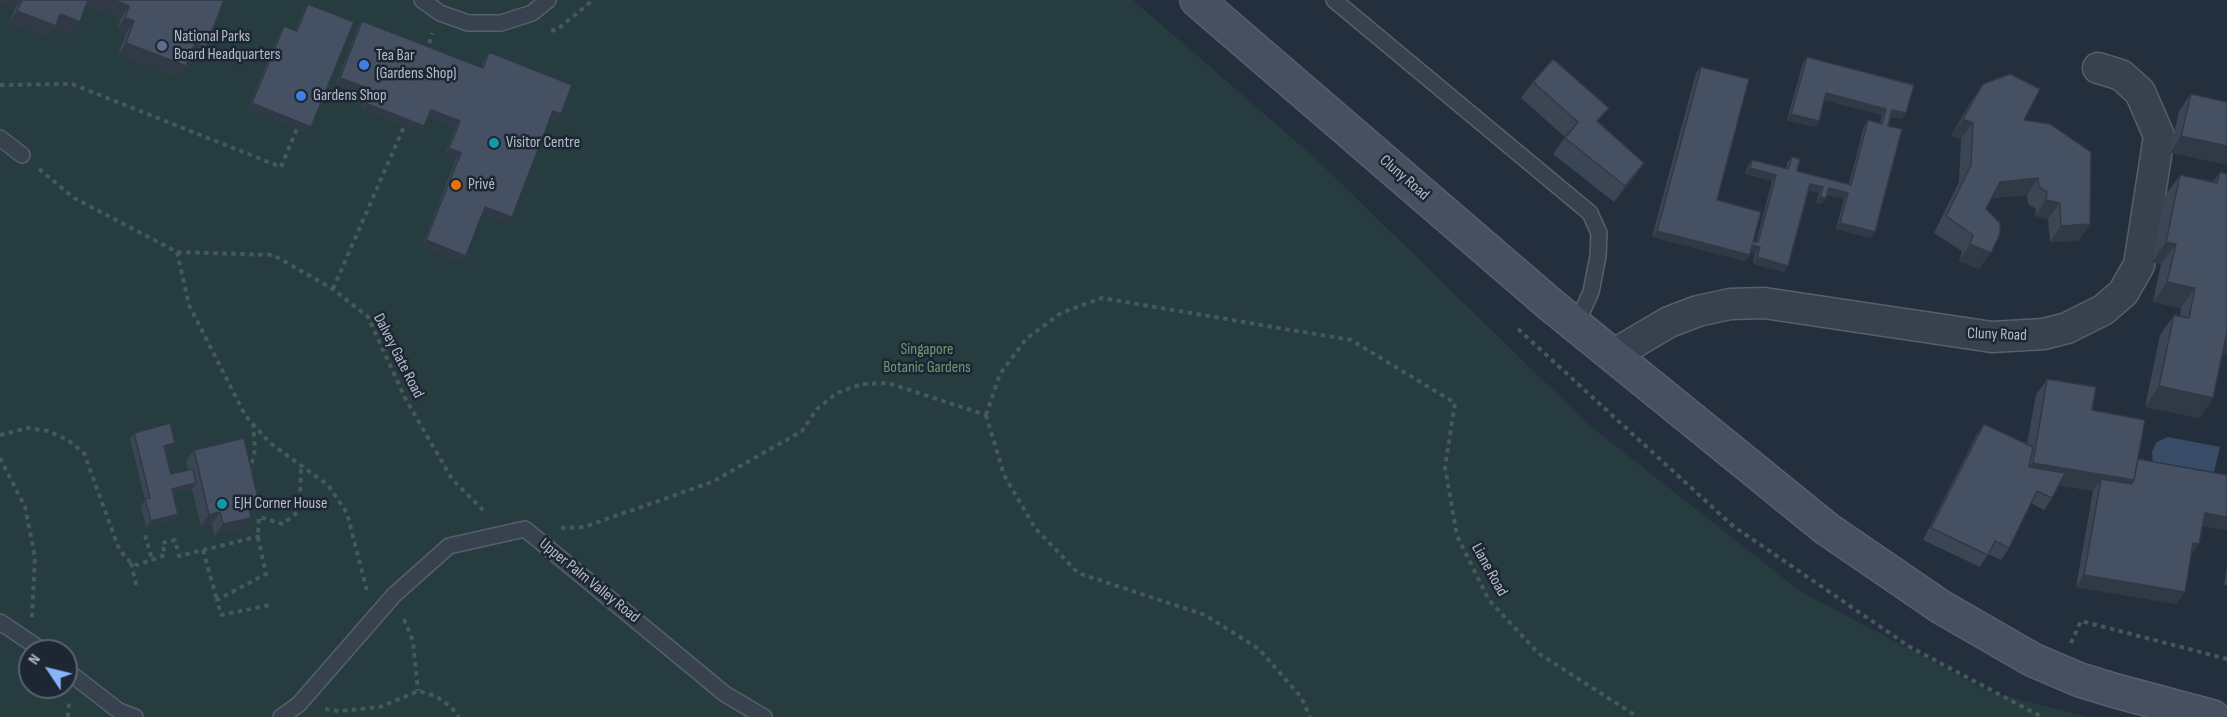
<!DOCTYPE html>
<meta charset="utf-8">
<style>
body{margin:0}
#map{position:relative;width:2227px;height:717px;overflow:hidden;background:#242f3e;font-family:"Sofia Sans Condensed",sans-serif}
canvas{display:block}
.north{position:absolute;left:18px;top:639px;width:60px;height:60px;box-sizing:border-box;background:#1d2633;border:2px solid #59626f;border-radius:50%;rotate:305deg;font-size:16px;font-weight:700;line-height:24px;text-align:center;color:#b4bcc9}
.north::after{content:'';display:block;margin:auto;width:21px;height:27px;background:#8ab4f8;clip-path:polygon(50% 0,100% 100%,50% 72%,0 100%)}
</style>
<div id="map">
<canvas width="2227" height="717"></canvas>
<div class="north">N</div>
</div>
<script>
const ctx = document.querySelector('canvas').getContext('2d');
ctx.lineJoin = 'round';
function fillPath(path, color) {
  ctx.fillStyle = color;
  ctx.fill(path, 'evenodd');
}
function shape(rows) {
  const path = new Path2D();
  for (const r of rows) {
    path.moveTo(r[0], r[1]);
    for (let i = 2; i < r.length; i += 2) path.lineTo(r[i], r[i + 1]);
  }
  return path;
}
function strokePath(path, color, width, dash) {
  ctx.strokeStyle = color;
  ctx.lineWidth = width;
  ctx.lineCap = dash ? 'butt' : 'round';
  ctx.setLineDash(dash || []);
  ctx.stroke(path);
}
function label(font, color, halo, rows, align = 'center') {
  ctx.font = font + ' "Sofia Sans Condensed",sans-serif';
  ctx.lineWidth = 5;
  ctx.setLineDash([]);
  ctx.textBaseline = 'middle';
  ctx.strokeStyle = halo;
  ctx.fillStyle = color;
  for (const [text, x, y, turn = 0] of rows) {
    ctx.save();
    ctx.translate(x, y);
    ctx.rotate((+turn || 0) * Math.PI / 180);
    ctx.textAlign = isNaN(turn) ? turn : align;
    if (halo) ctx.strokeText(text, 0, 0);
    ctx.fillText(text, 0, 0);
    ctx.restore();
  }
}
const green = shape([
 [0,0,1133,0,1315,158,1589,425,1800,591,1990,692,2088,717,0,717],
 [30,651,66,651,66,687,30,687]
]);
const water = shape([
 [2168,437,2220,447,2214,472,2180,466,2173,472,2153,464,2152,451,2157,442]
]);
const path = shape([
 [551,31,558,29,593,0],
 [427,52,432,33],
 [0,85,72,84,281,167,298,126],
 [39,169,74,198,177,252,273,255,333,289,368,317,406,400,452,479,486,513],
 [177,252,189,305,245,415,270,443,328,485,347,513,367,591],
 [333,289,406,122],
 [1518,329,1733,526,1910,647,2042,717],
 [986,415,1000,374,1026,339,1061,313,1102,298,1351,340,1455,403,1445,467,1457,536,1489,600,1538,653,1638,717],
 [986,415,1004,475,1035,528,1078,573,1205,615,1259,649,1301,697,1310,717],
 [0,435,27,428,48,431,68,440,84,453,119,549,130,562,137,565,165,555,162,543,175,540,179,556,260,536,258,533,259,517,283,524,300,510,301,464],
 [0,458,25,507,35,557,32,617],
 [250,472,255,449,253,424],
 [561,528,584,527,712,482,802,431,817,409,837,393,862,384,888,383,986,415],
 [145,535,152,559],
 [258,537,266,574,217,600,221,615,270,605],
 [203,550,217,600],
 [131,563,137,588],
 [404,619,413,641,418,691],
 [2071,643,2081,621,2227,659],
 [325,709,339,711,380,707,418,691,436,696,451,707,459,717],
 [68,717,69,701]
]);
const lane = shape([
 [422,0,440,13,468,23,501,23,532,13,548,0],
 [1334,0,1590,213,1599,233,1598,256,1591,292,1576,325],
 [0,138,22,155],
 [0,622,43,651],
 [66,670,119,711,135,717],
 [281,717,299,704,394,595,449,546,525,529,725,694,764,717]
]);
const street = shape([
 [1613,355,1669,322,1698,311,1730,304,1764,303,1992,337,2044,334,2067,328,2103,310,2123,293,2139,265,2159,136,2140,92,2121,75,2098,68]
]);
const secondary = shape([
 [1197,0,1551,305,1827,529,1941,607,2033,660,2080,680,2116,691,2213,717]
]);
const wall = shape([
 [0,0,224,0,198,59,189,56,186,66,177,77,118,55,126,33,117,29,121,18,86,5,71,34,55,27,47,38,9,23,15,8],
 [308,4,311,127,307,133,248,109,280,32,284,26,295,31,304,10],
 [362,21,481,67,485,58,489,52,561,114,556,120,551,118,507,223,482,213,466,256,461,262,422,247,456,159,445,155,455,128,428,117,424,126,420,132,361,109,366,95,336,84,358,27],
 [1807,57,1906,113,1902,119,1890,117,1888,126,1871,238,1836,229,1844,199,1827,195,1826,198,1821,204,1816,203,1819,193,1809,190,1788,266,1784,272,1753,264,1755,254,1751,252,1750,255,1745,261,1652,237,1696,73,1701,67,1717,200,1753,242,1756,242,1772,181,1745,174,1748,166,1752,160,1786,169,1787,163,1792,157,1797,171,1849,184,1864,126,1868,120,1880,123,1882,115,1824,100,1819,121,1815,127,1787,120,1803,63],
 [1533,82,1599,122,1644,163,1633,179,1614,202,1553,154,1565,137,1521,98],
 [1983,84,2024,120,2090,224,2078,241,2050,242,2048,219,2035,216,2036,209,2028,204,2027,195,1991,198,1986,209,1979,269,1959,261,1962,251,1934,233,1959,182,1961,139,1951,136,1972,100],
 [2191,94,2227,102,2170,153,2179,111],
 [2220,172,2227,174,2227,355,2222,354,2213,398,2199,418,2145,407,2160,335,2174,315,2180,316,2181,308,2153,302,2161,264,2152,262,2165,196,2180,175,2213,182],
 [2047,379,2092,410,2138,459,2227,475,2227,530,2202,526,2191,556,2176,604,2076,587,2093,491,2058,485,2052,498,2044,510,2031,503,2009,548,2001,560,1988,554,1980,567,1923,540,1976,436,1984,424,2027,444,2036,395],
 [134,433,175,443,171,450,165,451,171,474,188,470,186,461,194,450,252,518,250,519,243,529,214,536,212,524,201,526,192,489,173,494,178,514,174,520,146,527,141,506,145,500,130,439],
 [2227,565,2227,585,2224,585]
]);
const shadedWall = shape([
 [0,0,21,0,15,8,0,2],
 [85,0,113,0,129,6,121,18,83,3],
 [17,11,60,14,80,22,71,34,55,27,47,38,9,23],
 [125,18,134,21,126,33,117,29],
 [126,43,186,66,177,77,118,55],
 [195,43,206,47,198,59,186,55],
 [340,78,370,89,366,95,336,84],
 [1826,93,1886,109,1882,115,1822,99],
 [252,103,311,127,307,133,248,109],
 [365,103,424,126,420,132,361,109],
 [431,110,460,121,455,128,427,116],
 [1892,110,1906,113,1902,119,1888,116],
 [553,111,561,114,556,120,549,117],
 [1791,114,1819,121,1815,127,1787,120],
 [1963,119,1973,123,1961,139,1951,136],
 [2181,136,2227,146,2227,165,2170,153],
 [449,148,461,153,456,159,445,155],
 [1644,163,1633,179,1614,202,1625,186],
 [1750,168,1776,175,1772,181,1745,174],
 [2038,178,2027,195,1988,198,2000,182],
 [1810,184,1823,187,1819,193,1806,190],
 [1829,188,1848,193,1844,199,1824,194],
 [1820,197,1826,198,1821,204,1816,203],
 [2046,200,2060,203,2048,219,2035,216],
 [485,207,512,217,507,223,481,213],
 [1840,223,1875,232,1871,238,1836,229],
 [2090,224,2078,241,2050,242,2061,226],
 [1657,231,1750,255,1745,261,1652,237],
 [426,240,466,256,461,262,422,247],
 [2166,242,2176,244,2161,264,2152,262],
 [1970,244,1991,253,1979,269,1959,261],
 [1752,245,1760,247,1755,254,1748,252],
 [1757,257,1788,266,1784,272,1753,264],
 [2167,282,2195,288,2181,308,2153,302],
 [2227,332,2227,355,2213,352],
 [2159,386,2213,398,2199,418,2145,407],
 [175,443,171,450,160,452,164,446],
 [2033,463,2134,480,2122,496,2101,479,2093,491,2021,479],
 [196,483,192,489,168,495,172,489],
 [260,507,243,529,214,536,223,524,249,509],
 [220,512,212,524,201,526,209,515],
 [2205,513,2227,517,2227,530,2196,525],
 [178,514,174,520,146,527,151,521],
 [2193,543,2199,544,2191,556],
 [2084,575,2185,592,2176,604,2076,587]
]);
const building = shape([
 [22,0,88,0,80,22,60,14,56,26,17,11,22,0],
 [113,0,224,0,206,47,195,43,186,66,126,43,134,21,125,18,129,6,113,0],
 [308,4,354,22,311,127,252,103,284,26,297,31,308,4],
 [362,21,483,68,489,52,572,85,561,114,553,111,512,217,485,207,466,256,426,240,461,153,449,148,460,121,431,110,424,126,365,103,370,89,340,78,362,21],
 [1807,57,1914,85,1906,113,1892,110,1888,126,1902,129,1875,232,1840,223,1848,193,1829,188,1826,198,1820,197,1823,187,1810,184,1788,266,1757,257,1760,247,1752,245,1750,255,1657,231,1701,67,1749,79,1717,200,1761,212,1753,242,1758,242,1776,175,1750,168,1752,160,1788,169,1792,157,1800,159,1797,171,1851,185,1868,120,1882,124,1886,109,1826,93,1819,121,1791,114,1807,57],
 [1553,59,1609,108,1597,121,1644,163,1625,186,1565,138,1578,122,1533,82,1553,59],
 [2010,74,2040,89,2024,120,2050,124,2091,152,2090,224,2061,226,2060,203,2046,200,2047,192,2039,187,2038,178,2000,182,1986,209,2000,223,2000,234,1991,253,1970,244,1973,235,1946,216,1971,165,1973,123,1963,119,1983,84,2010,74],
 [2191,94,2227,102,2227,146,2181,136,2191,94],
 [2220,172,2227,174,2227,332,2213,398,2159,386,2174,315,2189,318,2195,288,2167,282,2176,244,2166,242,2180,175,2217,183,2220,172],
 [2047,379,2096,387,2092,410,2145,420,2134,480,2033,463,2047,379],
 [170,423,175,443,164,446,171,474,193,469,196,483,172,489,178,514,151,521,145,499,150,498,134,433,170,423],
 [1984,424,2033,447,2029,467,2065,473,2052,498,2037,491,2009,548,1995,541,1988,555,1931,528,1984,424],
 [244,438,260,507,249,509,251,518,223,524,220,512,209,515,194,450,244,438],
 [2138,459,2227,475,2227,517,2205,513,2199,544,2193,543,2185,592,2084,575,2101,479,2131,484,2134,480,2138,459]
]);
const markers = [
 [162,46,6,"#5c6f8a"],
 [364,65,6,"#3f7fe0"],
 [301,96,6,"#3f7fe0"],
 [494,143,6,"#0f9aa8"],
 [456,185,6,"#e8710a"],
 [222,504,6,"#0f9aa8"]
];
const poiNames = [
 ["National Parks",174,37],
 ["Board Headquarters",174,55],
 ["Tea Bar",376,56],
 ["(Gardens Shop)",376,74],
 ["Gardens Shop",313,96],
 ["Visitor Centre",506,143],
 ["Privé",468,185],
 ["EJH Corner House",234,504]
];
const streetNames = [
 ["Cluny Road",1404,178,41],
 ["Cluny Road",1997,335,2],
 ["Dalvey Gate Road",398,356,63],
 ["Liane Road",1489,570,61],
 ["Upper Palm Valley Road",589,581,39]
];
const parkNames = [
 ["Singapore",927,350],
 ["Botanic Gardens",927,368]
];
fillPath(green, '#263c3f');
fillPath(water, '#394c67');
strokePath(lane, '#565f6c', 18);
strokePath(street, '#565f6c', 33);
strokePath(secondary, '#565f6c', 36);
strokePath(path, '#44595c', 4, [4.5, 4.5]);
strokePath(lane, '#38414e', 15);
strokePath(street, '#38414e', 30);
strokePath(secondary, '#465061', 33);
fillPath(wall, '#3b4654');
fillPath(shadedWall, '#303945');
fillPath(building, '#455162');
strokePath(building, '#303945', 1.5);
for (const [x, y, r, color] of markers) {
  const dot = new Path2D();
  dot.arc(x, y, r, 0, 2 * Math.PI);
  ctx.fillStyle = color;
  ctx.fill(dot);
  strokePath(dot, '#1d2633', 2);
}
label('16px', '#b4bcc9', '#1d2633', poiNames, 'left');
label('16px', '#b4bcc9', '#1d2633', streetNames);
label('16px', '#6b9a76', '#1d2633', parkNames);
</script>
